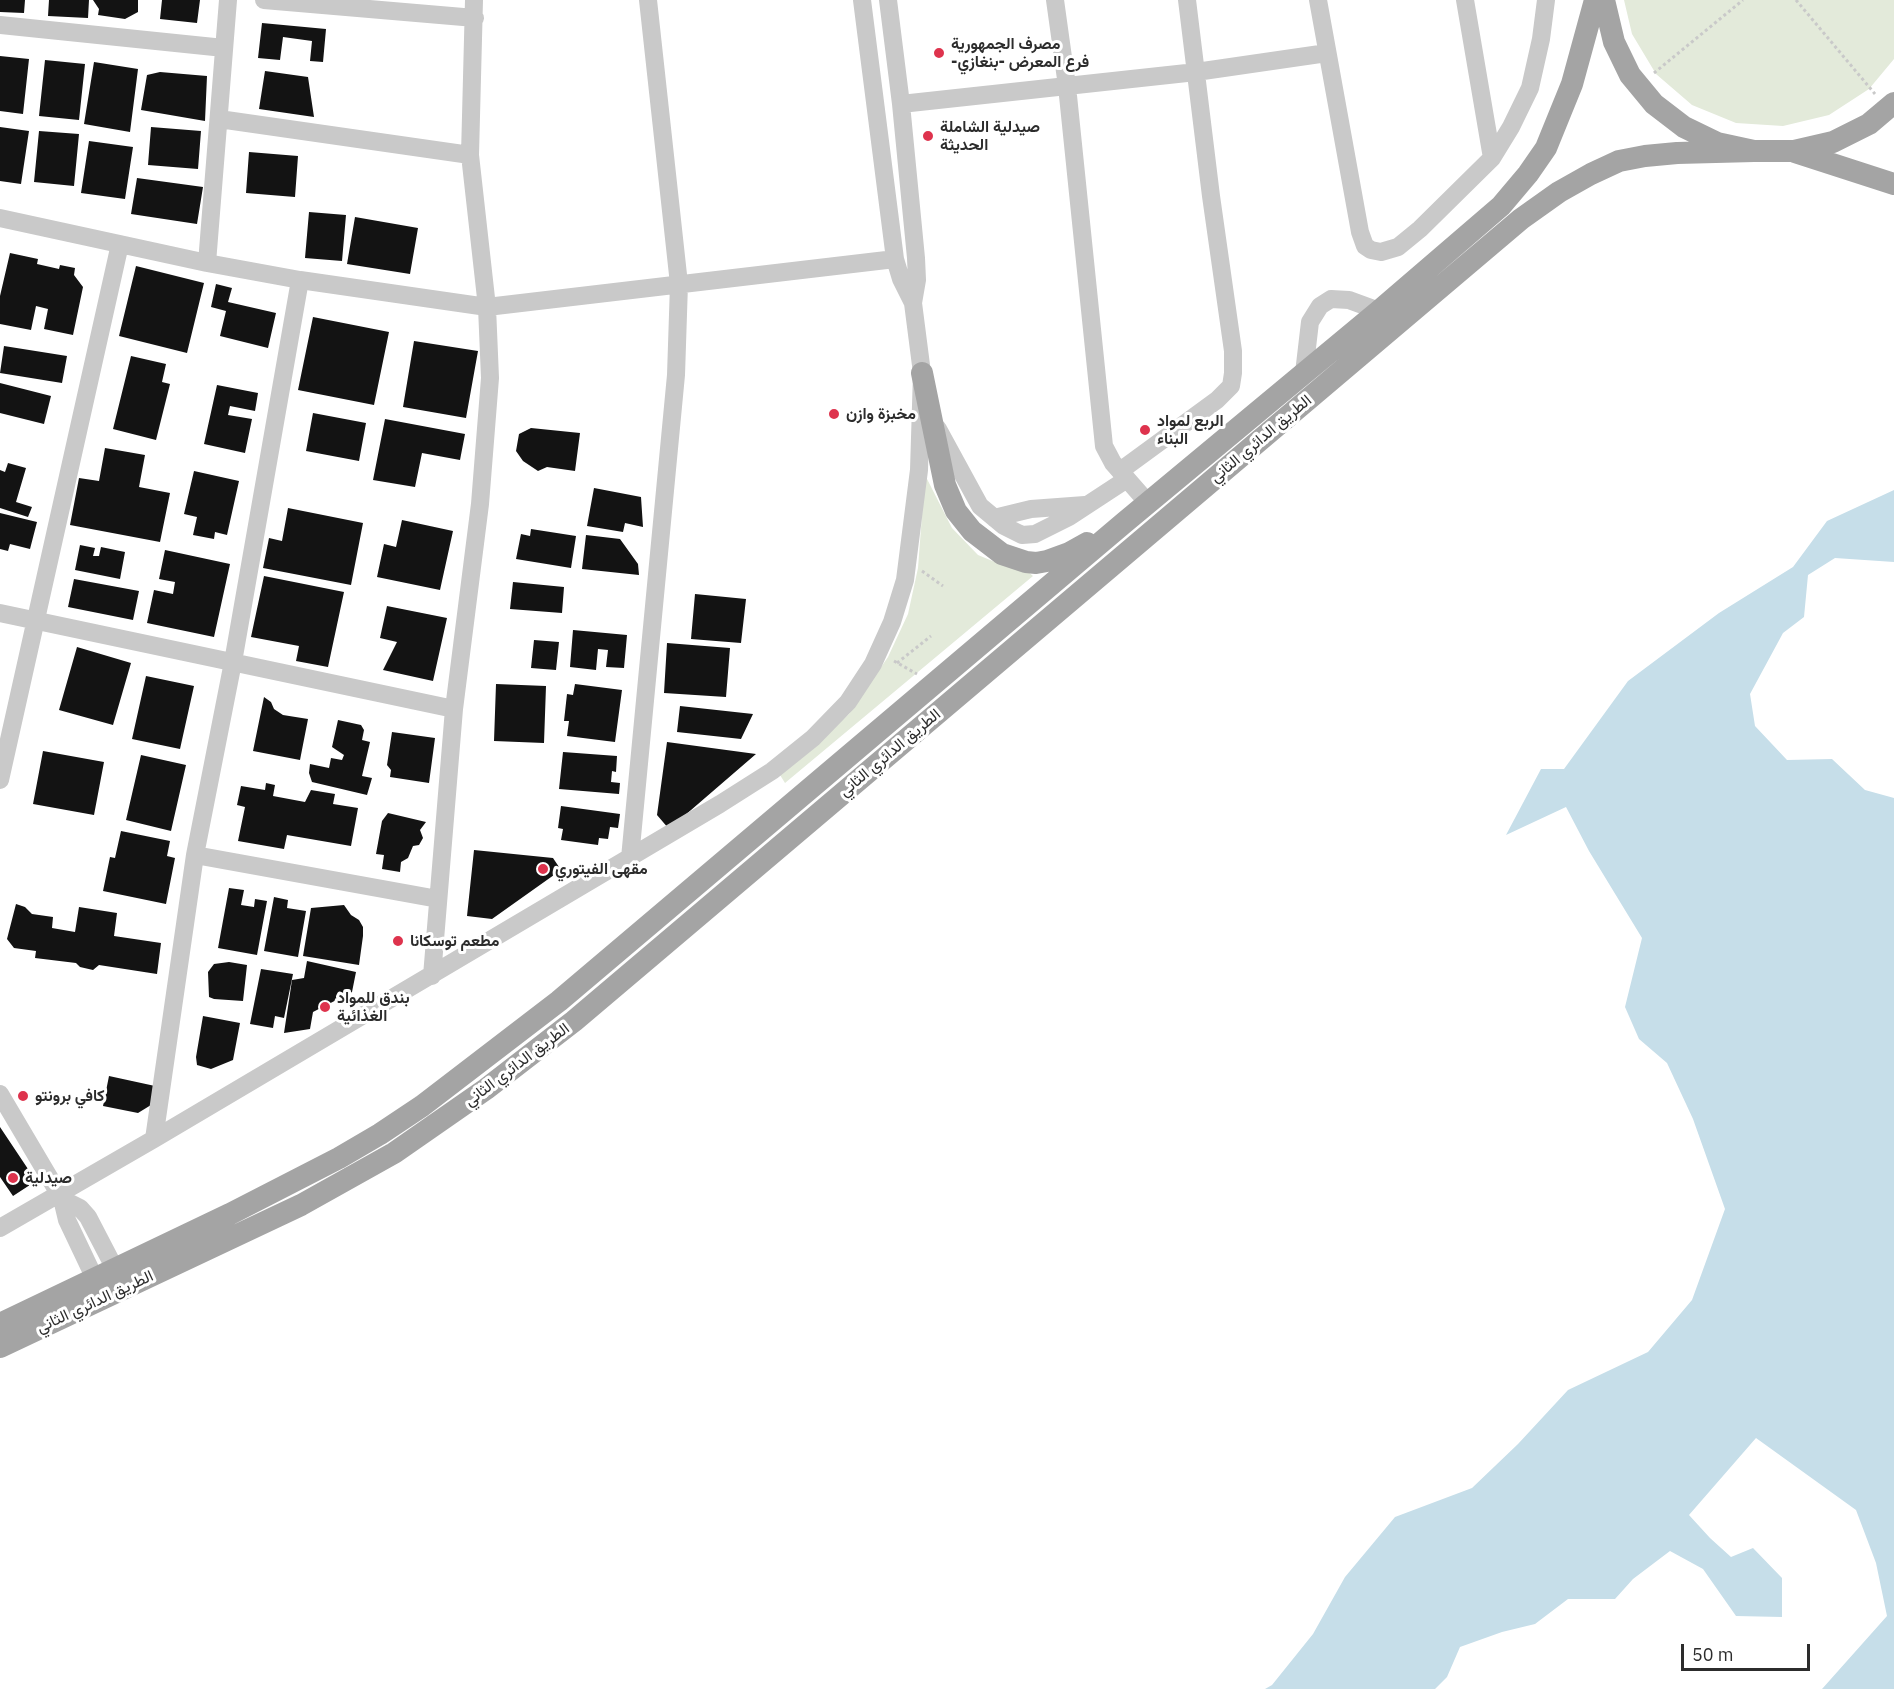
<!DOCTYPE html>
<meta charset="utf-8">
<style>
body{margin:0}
#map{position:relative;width:1894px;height:1689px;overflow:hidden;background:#fff;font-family:"IBM Plex Sans",sans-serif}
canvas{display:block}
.scale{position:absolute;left:1681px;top:1644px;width:129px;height:27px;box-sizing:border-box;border:3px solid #2c2c2c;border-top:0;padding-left:8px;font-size:18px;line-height:21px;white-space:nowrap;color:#2c2c2c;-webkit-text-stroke:4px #fff;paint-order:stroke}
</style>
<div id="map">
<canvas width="1894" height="1689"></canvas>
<div class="scale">50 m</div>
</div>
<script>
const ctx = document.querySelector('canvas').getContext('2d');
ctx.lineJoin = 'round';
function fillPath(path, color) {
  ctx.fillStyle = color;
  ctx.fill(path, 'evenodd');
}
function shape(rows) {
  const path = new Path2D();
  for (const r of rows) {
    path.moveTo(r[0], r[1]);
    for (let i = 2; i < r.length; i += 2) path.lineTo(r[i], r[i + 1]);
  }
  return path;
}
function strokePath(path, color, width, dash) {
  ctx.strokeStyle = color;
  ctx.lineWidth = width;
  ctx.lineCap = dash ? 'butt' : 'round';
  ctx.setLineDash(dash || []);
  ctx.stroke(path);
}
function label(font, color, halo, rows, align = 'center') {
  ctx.font = font + ' "IBM Plex Sans",Vazirmatn,sans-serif';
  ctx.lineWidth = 6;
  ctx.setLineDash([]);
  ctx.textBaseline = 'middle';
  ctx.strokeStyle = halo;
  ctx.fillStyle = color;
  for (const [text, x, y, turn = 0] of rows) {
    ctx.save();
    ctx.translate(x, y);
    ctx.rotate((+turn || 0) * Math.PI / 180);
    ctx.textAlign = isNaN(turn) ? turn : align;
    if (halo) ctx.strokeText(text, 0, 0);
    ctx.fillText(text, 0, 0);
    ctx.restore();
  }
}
const green = shape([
 [1624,0,1894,0,1894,59,1869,89,1829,115,1783,126,1736,123,1692,105,1656,74,1632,34],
 [925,475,952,528,978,555,1007,567,1025,569,1033,576,785,783,780,775,849,714,888,657,908,614,918,568]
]);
const water = shape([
 [1894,490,1894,562,1835,558,1808,575,1804,617,1783,633,1750,694,1755,726,1787,760,1832,759,1865,790,1894,798,1894,1689,1822,1689,1887,1616,1876,1563,1856,1510,1756,1438,1689,1515,1710,1538,1731,1557,1753,1548,1782,1578,1782,1617,1736,1616,1703,1569,1670,1551,1633,1579,1615,1599,1568,1599,1535,1624,1502,1632,1460,1647,1447,1677,1435,1689,1265,1689,1272,1685,1313,1634,1345,1577,1395,1517,1472,1488,1518,1444,1568,1390,1648,1352,1692,1300,1725,1209,1693,1119,1667,1063,1639,1039,1625,1007,1642,938,1589,851,1566,807,1506,835,1541,769,1564,769,1628,681,1719,613,1793,567,1827,521]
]);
const building = shape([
 [0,0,25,0,24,13,0,12],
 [49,0,89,0,88,18,48,16],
 [93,0,138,0,138,12,125,19,98,15,99,9],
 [162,0,200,0,197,23,160,19],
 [262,23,326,29,323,62,310,61,312,41,283,37,280,60,258,58],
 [0,56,29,59,23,114,0,111],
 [45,60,85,64,79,120,39,116],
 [94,62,138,69,130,132,84,124],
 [265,71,308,77,314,117,259,109],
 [160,72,207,76,205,121,141,110,147,75],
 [0,127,29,131,21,184,0,181],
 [151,127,201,131,198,169,148,165],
 [39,131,79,134,74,186,34,182],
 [89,141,133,147,125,199,81,193],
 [249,152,298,156,295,197,246,193],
 [137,178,203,187,197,224,131,214],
 [309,212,346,215,342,261,305,258],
 [355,217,418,228,410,274,347,264],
 [10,253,38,259,37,264,59,269,60,265,75,268,74,275,83,287,73,335,44,329,48,309,36,306,31,330,0,324,0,296],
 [136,266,204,283,187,353,119,336],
 [216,284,232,288,228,302,276,313,268,348,220,336,226,311,211,307],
 [313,317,389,332,374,405,298,390],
 [414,341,478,351,466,418,403,407],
 [4,346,67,356,62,383,0,373],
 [131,356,166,364,162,382,170,384,156,440,113,429],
 [0,383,51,396,44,424,0,413],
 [217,385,258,393,255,411,230,406,228,415,252,419,245,453,204,444],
 [313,413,366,423,359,461,306,451],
 [385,419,465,434,460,460,422,453,415,487,373,480],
 [531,428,580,433,575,471,547,467,538,471,523,461,516,451,519,434],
 [105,448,145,455,139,487,170,493,160,542,70,525,79,478,99,481],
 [8,463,26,468,16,502,32,507,28,517,0,508,0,470,5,472],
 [194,471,239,481,227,535,215,532,214,539,193,535,197,517,184,514],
 [594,488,641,497,643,527,625,523,623,532,587,526],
 [288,508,363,523,351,585,263,568,269,538,282,541],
 [0,513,37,522,30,549,10,544,8,551,0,549],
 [402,520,453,531,440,590,377,577,384,544,396,547],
 [531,529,576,536,571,568,516,559,521,534,530,536],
 [586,535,620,539,638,564,639,575,582,569],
 [80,545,95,548,93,556,99,556,101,547,125,552,120,579,75,570],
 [165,550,230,564,214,637,147,623,154,590,173,594,175,582,159,579],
 [264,576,344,592,328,667,296,661,299,646,251,637],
 [74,579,139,591,133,620,68,607],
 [513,582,564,587,562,613,510,609],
 [695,594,746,599,741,643,691,639],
 [387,606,447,618,433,681,383,670,397,642,380,638],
 [573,630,627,635,624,668,606,667,608,650,598,649,596,670,570,667],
 [534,640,559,642,556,670,531,668],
 [667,643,730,648,726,697,664,693],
 [77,647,131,663,113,725,59,710],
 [146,676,194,686,180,749,132,739],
 [496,684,546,686,544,743,494,741],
 [575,684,622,690,615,742,567,736,569,721,564,721,567,694,573,695],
 [264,697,271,702,274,709,283,715,308,719,300,760,253,751],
 [680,706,753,714,741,739,677,732],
 [338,720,361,725,364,730,362,740,370,742,362,776,372,778,367,795,312,782,309,773,310,764,329,768,331,758,342,760,344,755,332,747],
 [392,732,435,738,429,783,390,777,391,770,387,765],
 [667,742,756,754,669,829,657,815],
 [43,751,104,762,94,815,33,804],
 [563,752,617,756,616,772,612,771,611,782,620,783,619,794,559,789],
 [141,755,186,765,171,831,126,820],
 [266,783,275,785,273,796,305,802,311,790,335,794,333,804,358,808,351,846,287,835,284,849,238,841,245,807,237,805,241,786,265,790],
 [561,806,620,814,618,828,610,827,608,839,599,838,598,845,561,840,563,829,558,828],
 [388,813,426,822,420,830,423,838,419,845,413,846,408,858,401,862,400,872,382,869,384,855,376,854,382,821],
 [121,831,170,841,167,856,175,858,166,904,103,891,110,857,115,858],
 [474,850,553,858,561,870,492,919,467,916],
 [229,888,244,890,241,905,254,907,255,899,267,901,257,955,218,948],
 [274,897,288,900,287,908,306,911,298,957,264,951],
 [16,904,25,907,32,914,53,917,52,928,75,932,79,907,117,913,114,936,161,943,157,974,99,965,93,970,80,967,76,963,35,958,36,951,14,948,7,939],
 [344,905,351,915,359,920,363,927,363,936,359,965,303,956,311,908],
 [307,961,356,972,352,992,313,1012,310,1029,284,1033,292,980,304,978],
 [229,962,247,965,243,1001,214,999,209,997,208,972,214,964],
 [261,969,293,974,284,1018,275,1016,273,1028,250,1024],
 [203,1016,240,1023,233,1060,211,1069,197,1065,196,1057],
 [109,1076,155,1086,151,1105,138,1113,103,1106],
 [0,1127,36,1181,13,1196,0,1177]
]);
const path = shape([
 [1796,0,1875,94],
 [1654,73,1743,0],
 [922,571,943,586],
 [894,661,917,674],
 [897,663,931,636]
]);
const minor = shape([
 [264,0,475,18],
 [862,0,895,259,901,279,913,303],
 [1055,0,1067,86,1104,446,1113,463,1148,503],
 [1318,0,1360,232,1365,246,1371,250,1381,252,1398,247,1420,229,1492,158,1511,127,1530,88,1541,39,1546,0],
 [1465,0,1492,158],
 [0,25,224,48],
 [901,104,1196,72,1327,53],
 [219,119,470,155],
 [0,218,207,263,300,280,487,307,895,259],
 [207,263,228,0],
 [1304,373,1310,322,1320,306,1331,299,1349,300,1379,311],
 [938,429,980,506,1004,526,1022,535,1035,534,1069,517,1127,479],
 [1120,471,1217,400,1231,386,1233,373,1233,351,1211,196,1187,0],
 [994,518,1031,509,1085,505],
 [0,613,454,709],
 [0,780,120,244],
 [195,855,438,899],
 [630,858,676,375,679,284,648,0],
 [432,976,454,709,480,504,490,378,487,307,470,155,474,0],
 [0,1094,62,1199,67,1220,95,1279],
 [154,1139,195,855,233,662,300,280],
 [62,1199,80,1208,88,1217,115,1269],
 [0,1228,154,1139,720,804,772,771,813,738,848,702,873,664,892,622,905,580,919,470,922,373,913,303,917,280,916,258,901,104,888,0]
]);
const major = shape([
 [1604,0,1614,42,1630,75,1654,104,1684,127,1717,143,1754,151,1794,151,1833,142,1869,124,1894,103],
 [1795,152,1894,184],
 [922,373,945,485,956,511,972,531,1002,554,1026,562,1036,563,1047,561,1069,553,1087,543],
 [0,1324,230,1214,339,1158,380,1134,422,1106,559,1001,1125,522,1379,311,1501,206,1528,174,1546,148,1572,84,1595,0],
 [0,1347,301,1205,394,1153,486,1089,574,1021,1521,219,1559,192,1591,174,1619,161,1645,156,1677,153,1754,151]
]);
const markers = [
 [939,53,6,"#de334d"],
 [928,136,6,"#de334d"],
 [834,414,6,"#de334d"],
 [1145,430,6,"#de334d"],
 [543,869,6,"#de334d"],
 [398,941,6,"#de334d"],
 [325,1007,6,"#de334d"],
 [23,1096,6,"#de334d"],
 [13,1178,6,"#de334d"]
];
const poiNames = [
 ["مصرف الجمهورية",951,44],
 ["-فرع المعرض -بنغازي",951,62],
 ["صيدلية الشاملة",940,127],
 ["الحديثة",940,145],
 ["مخبزة وازن",846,414],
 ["الربع لمواد",1157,421],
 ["البناء",1157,439],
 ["مقهى الفيتوري",555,869],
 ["مطعم توسكانا",410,941],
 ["بندق للمواد",337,998],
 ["الغذائية",337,1016],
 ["كافي برونتو",35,1096],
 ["صيدلية",25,1178]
];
const streetNames = [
 ["الطريق الدائري الثاني",1261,439,-40],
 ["الطريق الدائري الثاني",890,753,-40],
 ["الطريق الدائري الثاني",517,1065,-37],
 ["الطريق الدائري الثاني",95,1302,-25]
];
fillPath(green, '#e3eada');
fillPath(water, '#c6dee9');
fillPath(building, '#131313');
strokePath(path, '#c9c9c9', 3, [3, 3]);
strokePath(minor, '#c9c9c9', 18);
strokePath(major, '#a4a4a4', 22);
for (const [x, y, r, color] of markers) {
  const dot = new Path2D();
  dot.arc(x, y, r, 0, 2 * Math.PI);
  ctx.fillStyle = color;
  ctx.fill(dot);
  strokePath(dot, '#fff', 2);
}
label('bold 16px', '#2c2c2c', '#fff', poiNames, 'left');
label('16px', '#2c2c2c', '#fff', streetNames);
</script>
